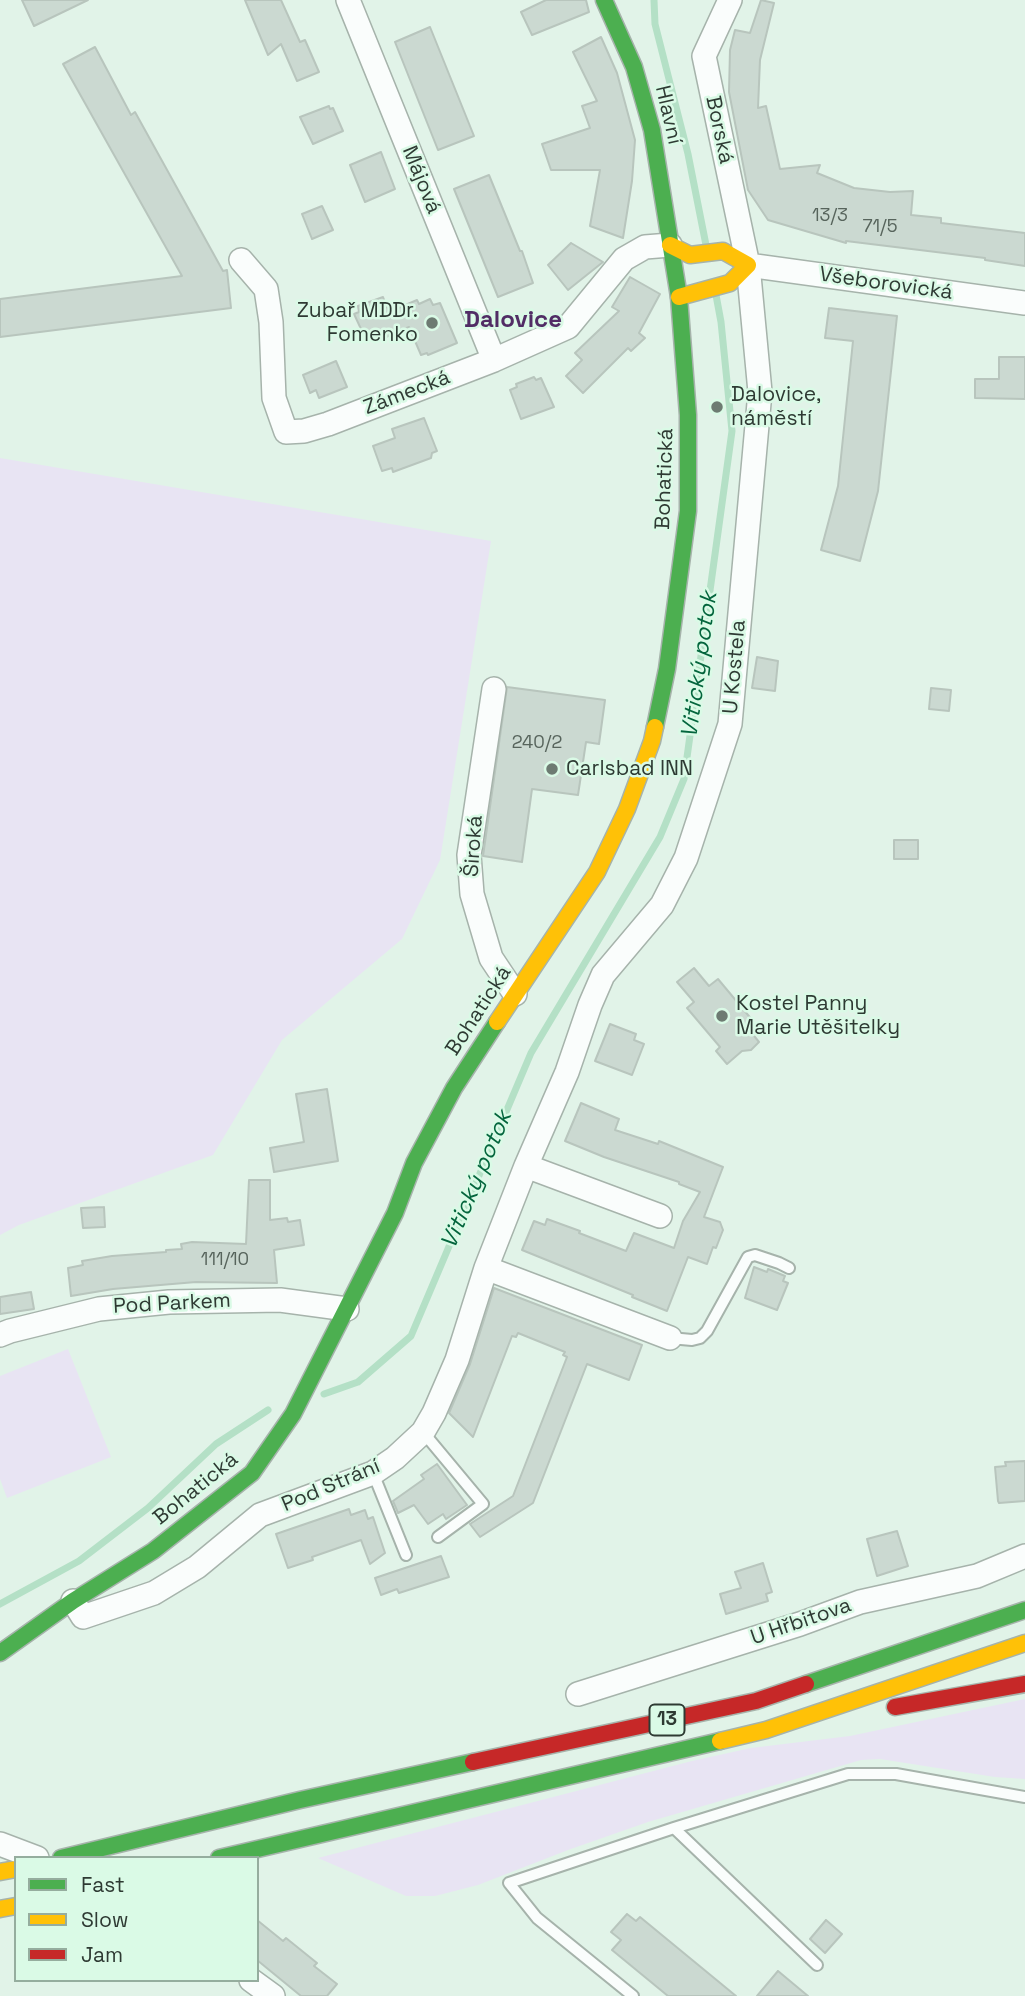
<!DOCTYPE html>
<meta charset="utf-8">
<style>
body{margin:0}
#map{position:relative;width:1025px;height:1996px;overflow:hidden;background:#e1f3e8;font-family:"Space Grotesk",sans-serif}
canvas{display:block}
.legend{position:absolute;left:14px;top:1856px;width:245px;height:126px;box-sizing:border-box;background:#dafae6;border:2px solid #95ad9e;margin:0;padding:9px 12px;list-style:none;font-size:21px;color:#2e3a33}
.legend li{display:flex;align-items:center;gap:14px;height:35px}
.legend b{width:35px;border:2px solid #95ad9e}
</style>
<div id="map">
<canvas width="1025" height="1996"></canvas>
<ul class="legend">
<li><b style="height:9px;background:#4caf50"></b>Fast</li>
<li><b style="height:9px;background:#ffc107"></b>Slow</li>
<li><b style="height:9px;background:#c62828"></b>Jam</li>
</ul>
</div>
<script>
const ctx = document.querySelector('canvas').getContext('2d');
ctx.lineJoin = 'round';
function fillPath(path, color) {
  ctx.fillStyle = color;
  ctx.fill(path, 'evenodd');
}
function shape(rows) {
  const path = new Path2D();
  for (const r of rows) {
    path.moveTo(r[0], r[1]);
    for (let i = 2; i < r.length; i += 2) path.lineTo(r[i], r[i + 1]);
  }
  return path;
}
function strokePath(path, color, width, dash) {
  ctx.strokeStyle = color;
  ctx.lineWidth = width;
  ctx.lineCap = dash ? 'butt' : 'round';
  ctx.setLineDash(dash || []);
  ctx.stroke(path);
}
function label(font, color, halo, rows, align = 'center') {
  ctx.font = font + ' "Space Grotesk",sans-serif';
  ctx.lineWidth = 5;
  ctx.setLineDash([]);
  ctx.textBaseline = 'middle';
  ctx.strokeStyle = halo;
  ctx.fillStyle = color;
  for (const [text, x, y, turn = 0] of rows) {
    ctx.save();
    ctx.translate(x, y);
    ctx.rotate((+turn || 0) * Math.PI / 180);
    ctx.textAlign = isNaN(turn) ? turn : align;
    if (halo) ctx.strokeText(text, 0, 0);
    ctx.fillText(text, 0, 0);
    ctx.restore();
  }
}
const green = shape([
 [0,458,491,541,440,860,402,939,282,1040,213,1155,19,1225,0,1235],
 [68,1349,111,1457,7,1498,0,1479,0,1376],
 [1025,1699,1025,1779,995,1777,880,1759,861,1760,648,1822,568,1850,478,1885,435,1896,406,1896,318,1858,692,1761,751,1748,850,1736]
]);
const stream = shape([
 [654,0,655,24,688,154,706,245],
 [324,1394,358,1382,411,1336,531,1053,660,837,684,779,732,431,721,322,716,295],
 [0,1604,79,1561,148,1508,216,1444,268,1410]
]);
const building = shape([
 [22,0,88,0,34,26,22,0],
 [245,0,281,0,300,42,305,40,319,72,297,81,281,44,268,55,245,0],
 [546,0,586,0,589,12,532,35,521,12,546,0],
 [761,0,774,3,760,60,758,108,766,106,780,169,820,165,817,173,854,188,890,192,913,191,911,215,941,218,941,223,1025,233,1025,266,985,260,985,258,846,241,846,243,768,220,748,190,729,92,730,50,735,30,750,33,761,0],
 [430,27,474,136,438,150,395,42,430,27],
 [601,37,617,73,635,140,632,181,623,238,590,226,600,170,551,170,542,144,590,128,582,106,597,101,573,52,601,37],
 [95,47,131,115,135,112,223,271,227,270,231,308,0,337,0,299,182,276,63,64,95,47],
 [329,106,330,109,333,108,343,131,313,144,300,117,329,106],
 [381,152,395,189,365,202,350,165,381,152],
 [489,175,520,251,522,251,533,283,498,297,454,189,489,175],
 [322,206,333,230,312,239,302,214,322,206],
 [571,243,603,262,568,290,548,265,571,243],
 [630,277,660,294,639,333,645,338,631,351,628,348,583,393,566,376,582,360,575,353,619,311,612,307,630,277],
 [383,297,389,312,417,300,419,304,430,299,433,305,440,303,457,343,428,355,427,353,421,355,409,327,377,341,374,334,369,336,366,329,361,329,354,314,359,312,358,306,383,297],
 [829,308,897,316,878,491,860,561,821,550,838,486,853,341,825,338,829,308],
 [999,357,1025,357,1025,399,975,398,975,379,999,379,999,357],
 [336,361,347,387,319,398,316,390,310,393,303,375,336,361],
 [534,377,536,380,541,378,554,407,521,419,510,390,517,387,516,384,534,377],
 [424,418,437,451,432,453,431,458,393,472,392,468,382,471,373,446,395,438,392,429,424,418],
 [757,657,778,661,775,691,752,688,757,657],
 [507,687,605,700,599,744,586,742,578,795,532,789,522,862,483,856,507,687],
 [931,688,951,690,949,711,929,709,931,688],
 [894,840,918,840,918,859,894,859,894,840],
 [694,968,709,986,718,979,753,1021,746,1026,759,1042,751,1050,742,1051,727,1064,716,1051,720,1047,687,1008,694,1002,677,982,694,968],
 [610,1024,636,1034,634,1040,644,1044,632,1075,595,1061,610,1024],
 [327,1089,338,1161,274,1172,270,1148,304,1142,296,1094,327,1089],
 [581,1103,619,1119,615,1130,658,1144,659,1141,723,1167,704,1217,720,1222,723,1230,716,1248,713,1247,707,1264,688,1257,667,1311,632,1297,633,1295,522,1250,534,1221,545,1225,547,1219,580,1231,579,1233,626,1251,634,1233,674,1248,683,1221,700,1192,679,1184,679,1182,604,1157,565,1141,581,1103],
 [249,1180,270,1180,270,1220,287,1218,288,1222,300,1220,304,1245,274,1250,277,1283,196,1282,113,1289,71,1296,68,1268,83,1265,82,1261,112,1256,166,1252,166,1250,182,1249,181,1244,192,1242,246,1244,249,1180],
 [104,1207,105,1227,83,1228,81,1208,104,1207],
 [754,1267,767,1272,768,1269,785,1276,783,1281,788,1283,777,1310,745,1298,754,1267],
 [494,1288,642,1345,629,1380,587,1364,533,1503,480,1537,470,1524,513,1496,567,1357,563,1355,565,1352,518,1333,516,1337,512,1336,473,1437,449,1413,470,1364,494,1288],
 [31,1292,34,1309,0,1314,0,1297,31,1292],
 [1025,1461,1025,1501,999,1503,998,1501,995,1467,1006,1466,1005,1462,1025,1461],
 [437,1464,467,1505,446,1519,443,1514,428,1524,414,1505,398,1513,393,1501,424,1479,421,1475,437,1464],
 [349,1509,351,1515,365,1510,368,1519,373,1517,385,1553,370,1564,361,1540,312,1557,313,1560,288,1568,276,1534,349,1509],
 [897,1531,908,1566,877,1576,867,1539,897,1531],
 [441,1556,449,1577,399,1593,397,1589,381,1595,375,1578,441,1556],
 [763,1563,772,1592,766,1594,768,1601,726,1614,720,1594,741,1588,735,1572,763,1563],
 [627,1914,636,1921,640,1917,736,1996,668,1996,612,1950,621,1940,611,1932,627,1914],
 [257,1920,283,1941,286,1938,317,1963,314,1966,337,1984,327,1996,301,1996,257,1960,257,1920],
 [826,1920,842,1934,825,1953,810,1939,826,1920],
 [778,1971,808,1996,757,1996,778,1971]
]);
const lane = shape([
 [670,1338,692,1340,700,1338,707,1331,748,1257,755,1255,779,1263,789,1268],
 [423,1432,483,1504,438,1537],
 [373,1473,406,1555],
 [674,1828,817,1965],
 [633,1996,537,1918,509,1883,674,1828,848,1774,896,1774,1025,1797]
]);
const street = shape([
 [348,0,494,360],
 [241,260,266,289,271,322,274,398,286,432,304,431,328,424,494,360,568,327,624,259,645,247,670,245],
 [748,265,1025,303],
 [494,689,469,855,472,894,491,958,515,994],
 [526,1166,660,1216],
 [486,1268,670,1338],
 [0,1335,10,1331,99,1309,169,1302,280,1300,347,1309],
 [73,1601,83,1617,154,1593,197,1567,260,1515,373,1473,395,1458,423,1432,434,1413,457,1360,486,1268,526,1166,567,1072,590,1005,603,975,662,905,686,858,730,724,760,392,748,265,704,56,730,0],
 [578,1694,800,1624,860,1602,977,1576,1025,1556],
 [0,1844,37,1858],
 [251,1980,273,1996]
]);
const fast = shape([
 [604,0,634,67,652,130,679,297,688,415,688,511,667,669,655,727],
 [0,1653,73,1601,153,1551,252,1473,293,1414,395,1213,414,1163,454,1088,497,1022],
 [806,1684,1025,1610],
 [61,1858,300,1800,473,1762],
 [219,1858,720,1741]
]);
const slow = shape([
 [670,245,690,255,723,251,748,265,730,283,679,297],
 [497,1022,597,872,627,809,652,741,655,727],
 [720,1741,766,1730,1025,1643],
 [0,1872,16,1869],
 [0,1909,16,1906]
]);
const jam = shape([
 [895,1707,1025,1684],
 [473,1762,756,1701,806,1684]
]);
const markers = [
 [432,323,7,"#6d7b72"],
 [717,407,7,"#6d7b72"],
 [552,769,7,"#6d7b72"],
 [722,1016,7,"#6d7b72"]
];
const numberNames = [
 ["13/3",830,216],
 ["71/5",880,227],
 ["240/2",537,743],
 ["111/10",225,1260]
];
const shields = [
 [667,1720,35]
];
const shieldNames = [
 ["13",667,1720]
];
const streetNames = [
 ["Hlavní",668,115,77],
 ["Borská",719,130,78],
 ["Májová",421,180,68],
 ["Všeborovická",886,284,8],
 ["Zámecká",407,393,-21],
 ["Bohatická",665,479,-88],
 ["U Kostela",735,667,-85],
 ["Široká",474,846,-86],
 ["Bohatická",479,1011,-57],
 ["Pod Parkem",172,1304,-3],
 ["Pod Strání",331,1486,-23],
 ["Bohatická",196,1489,-39],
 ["U Hřbitova",801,1622,-19]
];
const poiNames = [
 ["Zubař MDDr.",418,311,"right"],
 ["Fomenko",418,335,"right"],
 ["Dalovice,",731,395],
 ["náměstí",731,419],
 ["Carlsbad INN",566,769],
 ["Kostel Panny",736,1004],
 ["Marie Utěšitelky",736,1028]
];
const waterNames = [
 ["Vitický potok",700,665,-82],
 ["Vitický potok",477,1180,-67]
];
const quarterNames = [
 ["Dalovice",513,320]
];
fillPath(green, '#e8e4f3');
strokePath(stream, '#b4e0c6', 7);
fillPath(building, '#cbd9d1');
strokePath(building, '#b8c5bd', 2);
strokePath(lane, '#a6b3ab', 14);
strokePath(street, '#a6b3ab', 26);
strokePath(fast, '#a6b3ab', 19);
strokePath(slow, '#a6b3ab', 19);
strokePath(jam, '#a6b3ab', 19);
strokePath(lane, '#fafdfc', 10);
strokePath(street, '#fafdfc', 23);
strokePath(fast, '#4caf50', 16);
strokePath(slow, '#ffc107', 16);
strokePath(jam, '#c62828', 16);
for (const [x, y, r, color] of markers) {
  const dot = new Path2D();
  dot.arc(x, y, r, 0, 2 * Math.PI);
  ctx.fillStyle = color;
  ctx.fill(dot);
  strokePath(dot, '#dafae6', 2.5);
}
label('18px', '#57645c', null, numberNames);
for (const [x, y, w] of shields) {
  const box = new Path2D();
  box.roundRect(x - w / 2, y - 15.5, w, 31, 5);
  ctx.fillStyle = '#dafae6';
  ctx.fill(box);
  strokePath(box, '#2e3a33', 2);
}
label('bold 19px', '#2e3a33', null, shieldNames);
label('21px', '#2e3a33', '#dafae6', streetNames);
label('21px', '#2e3a33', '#dafae6', poiNames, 'left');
label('italic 23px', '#04653d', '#dafae6', waterNames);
label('bold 24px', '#512d65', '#dafae6', quarterNames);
</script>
